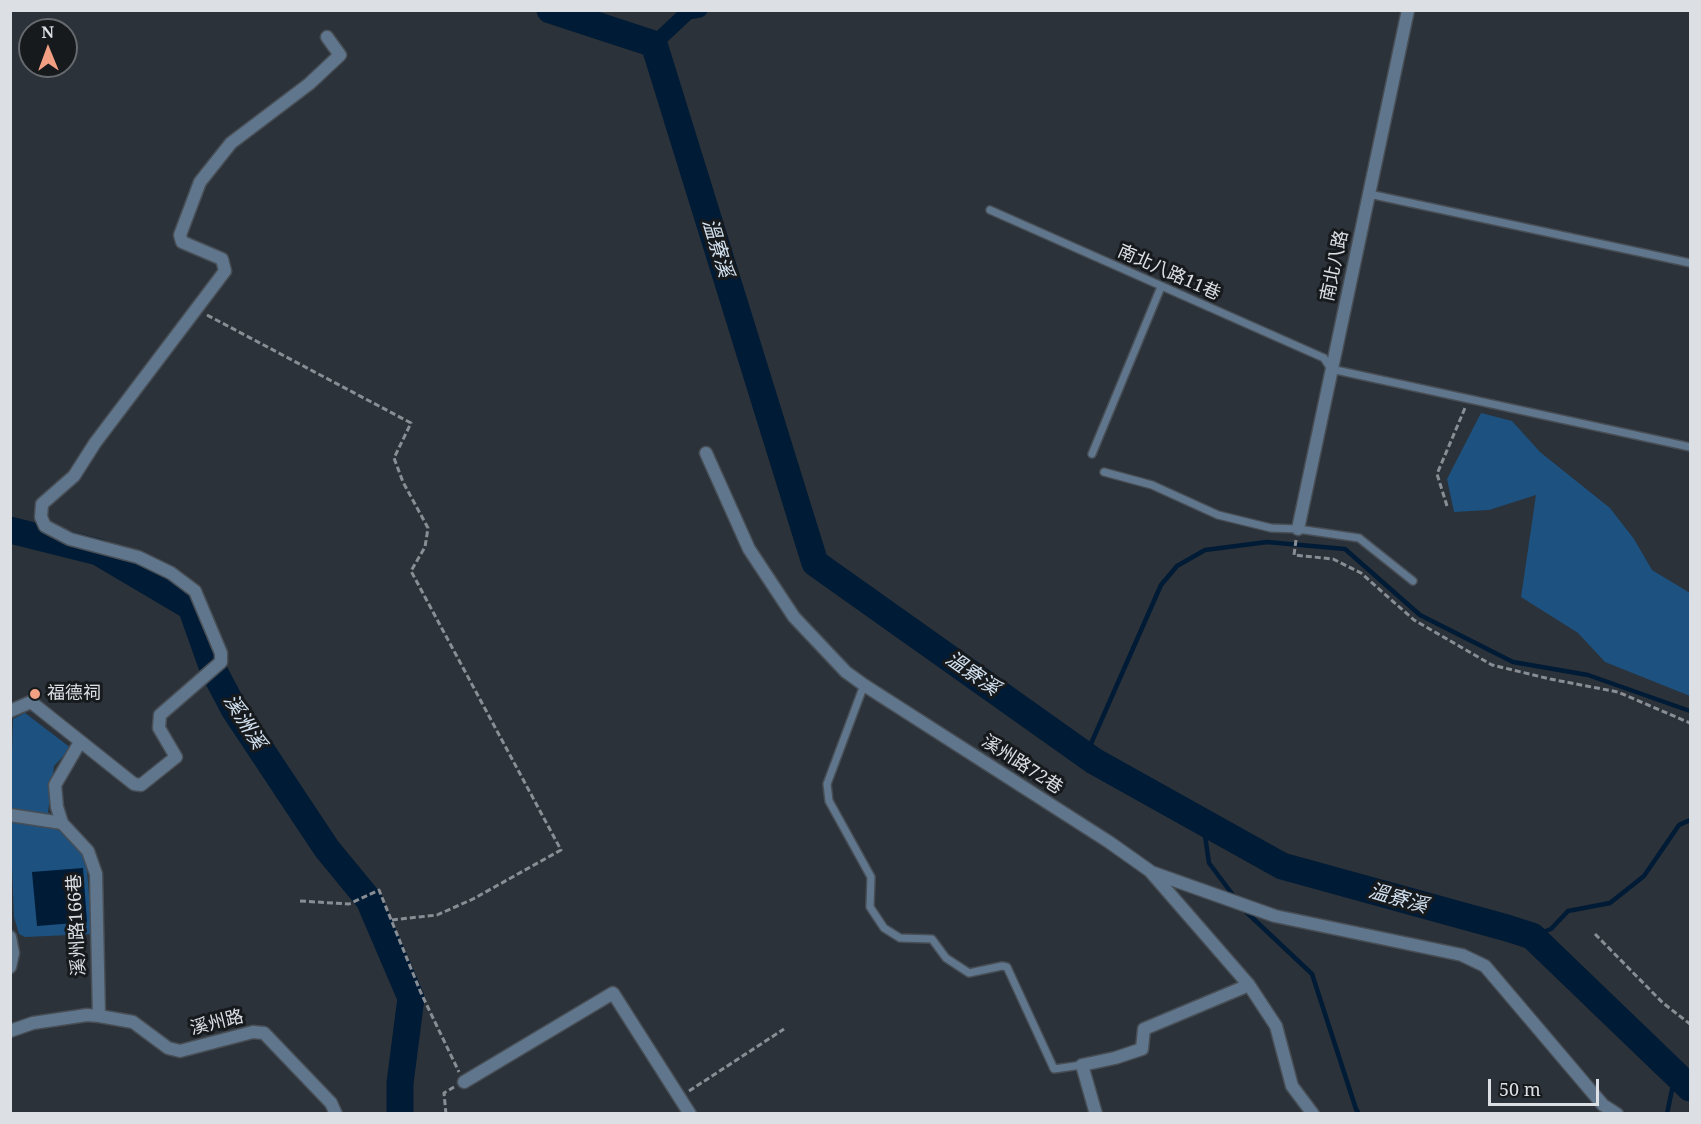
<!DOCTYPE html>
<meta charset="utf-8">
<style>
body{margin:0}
#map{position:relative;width:1701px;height:1124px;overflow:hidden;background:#2c3239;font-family:"Noto Serif",serif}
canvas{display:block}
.frame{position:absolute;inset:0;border:12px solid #dce0e5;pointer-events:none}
.north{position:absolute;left:18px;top:18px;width:60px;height:60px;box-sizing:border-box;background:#171a1d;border:2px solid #66696d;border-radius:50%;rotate:359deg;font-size:16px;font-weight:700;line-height:24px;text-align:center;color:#dce0e5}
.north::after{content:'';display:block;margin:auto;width:21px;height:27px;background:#f39f84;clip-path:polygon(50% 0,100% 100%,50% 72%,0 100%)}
.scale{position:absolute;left:1488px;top:1079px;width:111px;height:27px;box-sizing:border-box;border:3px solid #dce0e5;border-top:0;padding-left:8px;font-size:18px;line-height:21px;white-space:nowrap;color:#dce0e5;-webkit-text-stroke:4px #171a1d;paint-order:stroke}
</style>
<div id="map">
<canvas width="1701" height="1124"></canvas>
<div class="frame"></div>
<div class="north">N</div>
<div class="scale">50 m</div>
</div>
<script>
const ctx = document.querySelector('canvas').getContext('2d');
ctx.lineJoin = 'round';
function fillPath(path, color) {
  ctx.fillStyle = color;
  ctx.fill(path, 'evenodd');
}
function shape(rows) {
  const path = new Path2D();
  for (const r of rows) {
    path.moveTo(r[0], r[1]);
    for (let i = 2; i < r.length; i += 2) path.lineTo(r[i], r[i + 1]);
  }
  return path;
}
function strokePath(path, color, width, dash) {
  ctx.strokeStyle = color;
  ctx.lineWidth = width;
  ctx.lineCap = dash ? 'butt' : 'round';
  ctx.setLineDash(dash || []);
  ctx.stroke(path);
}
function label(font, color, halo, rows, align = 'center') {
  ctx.font = font + ' "Noto Serif","Noto Sans TC",serif';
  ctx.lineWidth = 6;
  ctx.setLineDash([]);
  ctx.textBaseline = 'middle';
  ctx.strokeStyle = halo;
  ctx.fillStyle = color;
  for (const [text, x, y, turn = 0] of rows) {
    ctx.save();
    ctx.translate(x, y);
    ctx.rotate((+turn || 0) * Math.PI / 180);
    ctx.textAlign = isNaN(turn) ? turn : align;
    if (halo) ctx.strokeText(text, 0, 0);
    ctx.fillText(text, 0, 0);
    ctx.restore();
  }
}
const green = shape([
 [1481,413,1512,421,1540,452,1610,508,1634,539,1652,570,1690,593,1690,696,1605,662,1578,633,1521,597,1536,495,1489,510,1454,512,1447,479],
 [25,713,71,748,54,766,48,812,68,839,86,856,92,934,25,937,19,934,14,917,10,818,13,719]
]);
const water = shape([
 [83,868,87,922,37,926,32,872]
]);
const stream = shape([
 [1086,755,1161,585,1177,566,1205,550,1267,542,1345,549,1420,615,1513,662,1588,675,1690,711],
 [1203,822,1209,863,1236,899],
 [1242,908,1312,974,1356,1109,1359,1114],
 [1532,936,1551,929,1568,911,1610,903,1644,876,1679,825,1690,820],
 [1667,1114,1675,1075]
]);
const canal = shape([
 [654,44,688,12,700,10]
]);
const river = shape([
 [550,10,654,44,815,563,1094,761,1282,866,1507,928,1532,936,1690,1088],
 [10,530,98,552,191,607,213,669,234,709,327,849,369,900,411,998,400,1083,400,1114]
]);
const path = shape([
 [207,315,411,423,394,458,403,482,428,528,425,547,411,571,561,850,473,899,437,915,392,920],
 [1447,506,1437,474,1465,408],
 [1296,540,1294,555,1333,559,1361,573,1414,620,1492,665,1550,679,1618,692,1690,723],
 [300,901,349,904,379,890,421,993,459,1072],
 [1595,934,1663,1003,1690,1024],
 [689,1091,784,1029],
 [446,1114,444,1093,454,1087]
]);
const service = shape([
 [1369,194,1690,263],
 [990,210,1324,358,1331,369,1690,447],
 [1092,454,1161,287],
 [1104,472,1152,485,1218,515,1271,528,1298,529,1359,538,1413,581],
 [864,685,827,784,829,801,871,877,870,907,884,928,900,938,932,939,946,958,969,973,1002,966,1007,967,1054,1069,1082,1065]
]);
const minor = shape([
 [706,453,749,549,794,617,846,672,864,685,1109,842,1150,871,1249,985,1276,1026,1292,1086,1313,1114],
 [1298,529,1408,10],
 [10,711,31,702,134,784,141,785,176,757,159,728,160,715,221,662,221,653,195,591,171,573,138,557,70,539,45,526,41,517,42,504,74,476,95,443,225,271,222,259,182,242,180,235,200,182,231,143,309,84,340,55,327,37],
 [80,742,55,785,57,807,62,823,88,851,96,874,99,1016],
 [10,815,62,823],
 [1151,872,1275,916,1462,955,1485,966,1603,1105,1617,1114],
 [10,937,13,953,10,967],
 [10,1031,33,1023,87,1015,99,1016,133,1022,168,1048,180,1051,253,1032,264,1033,331,1103,336,1114],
 [464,1082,613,993,690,1114],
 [1096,1114,1082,1065,1115,1058,1142,1049,1144,1029,1249,985]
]);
const markers = [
 [35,694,6,"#f39f84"]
];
const streetNames = [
 ["南北八路",1335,266,-78],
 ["南北八路11巷",1169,273,24],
 ["溪州路72巷",1022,765,33],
 ["溪州路166巷",77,925,-93],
 ["溪州路",217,1023,-14]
];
const poiNames = [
 ["福德祠",47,694]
];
const waterNames = [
 ["溫寮溪",717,248,73],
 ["溫寮溪",972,674,35],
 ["溪洲溪",244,722,58],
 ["溫寮溪",1398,899,16]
];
fillPath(green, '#1d517f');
fillPath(water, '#001b35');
strokePath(stream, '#001b35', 4.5);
strokePath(canal, '#001b35', 15);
strokePath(river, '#001b35', 27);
strokePath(service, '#484e55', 10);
strokePath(minor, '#484e55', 15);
strokePath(path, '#898e94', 3, [6, 3]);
strokePath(service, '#5f768d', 7);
strokePath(minor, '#5f768d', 12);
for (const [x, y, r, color] of markers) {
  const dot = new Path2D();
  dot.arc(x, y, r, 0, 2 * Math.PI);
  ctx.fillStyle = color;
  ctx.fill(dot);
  strokePath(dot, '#171a1d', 2);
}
label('18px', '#dce0e5', '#171a1d', streetNames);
label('18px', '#dce0e5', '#171a1d', poiNames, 'left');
label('italic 20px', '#d3e2f1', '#171a1d', waterNames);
</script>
